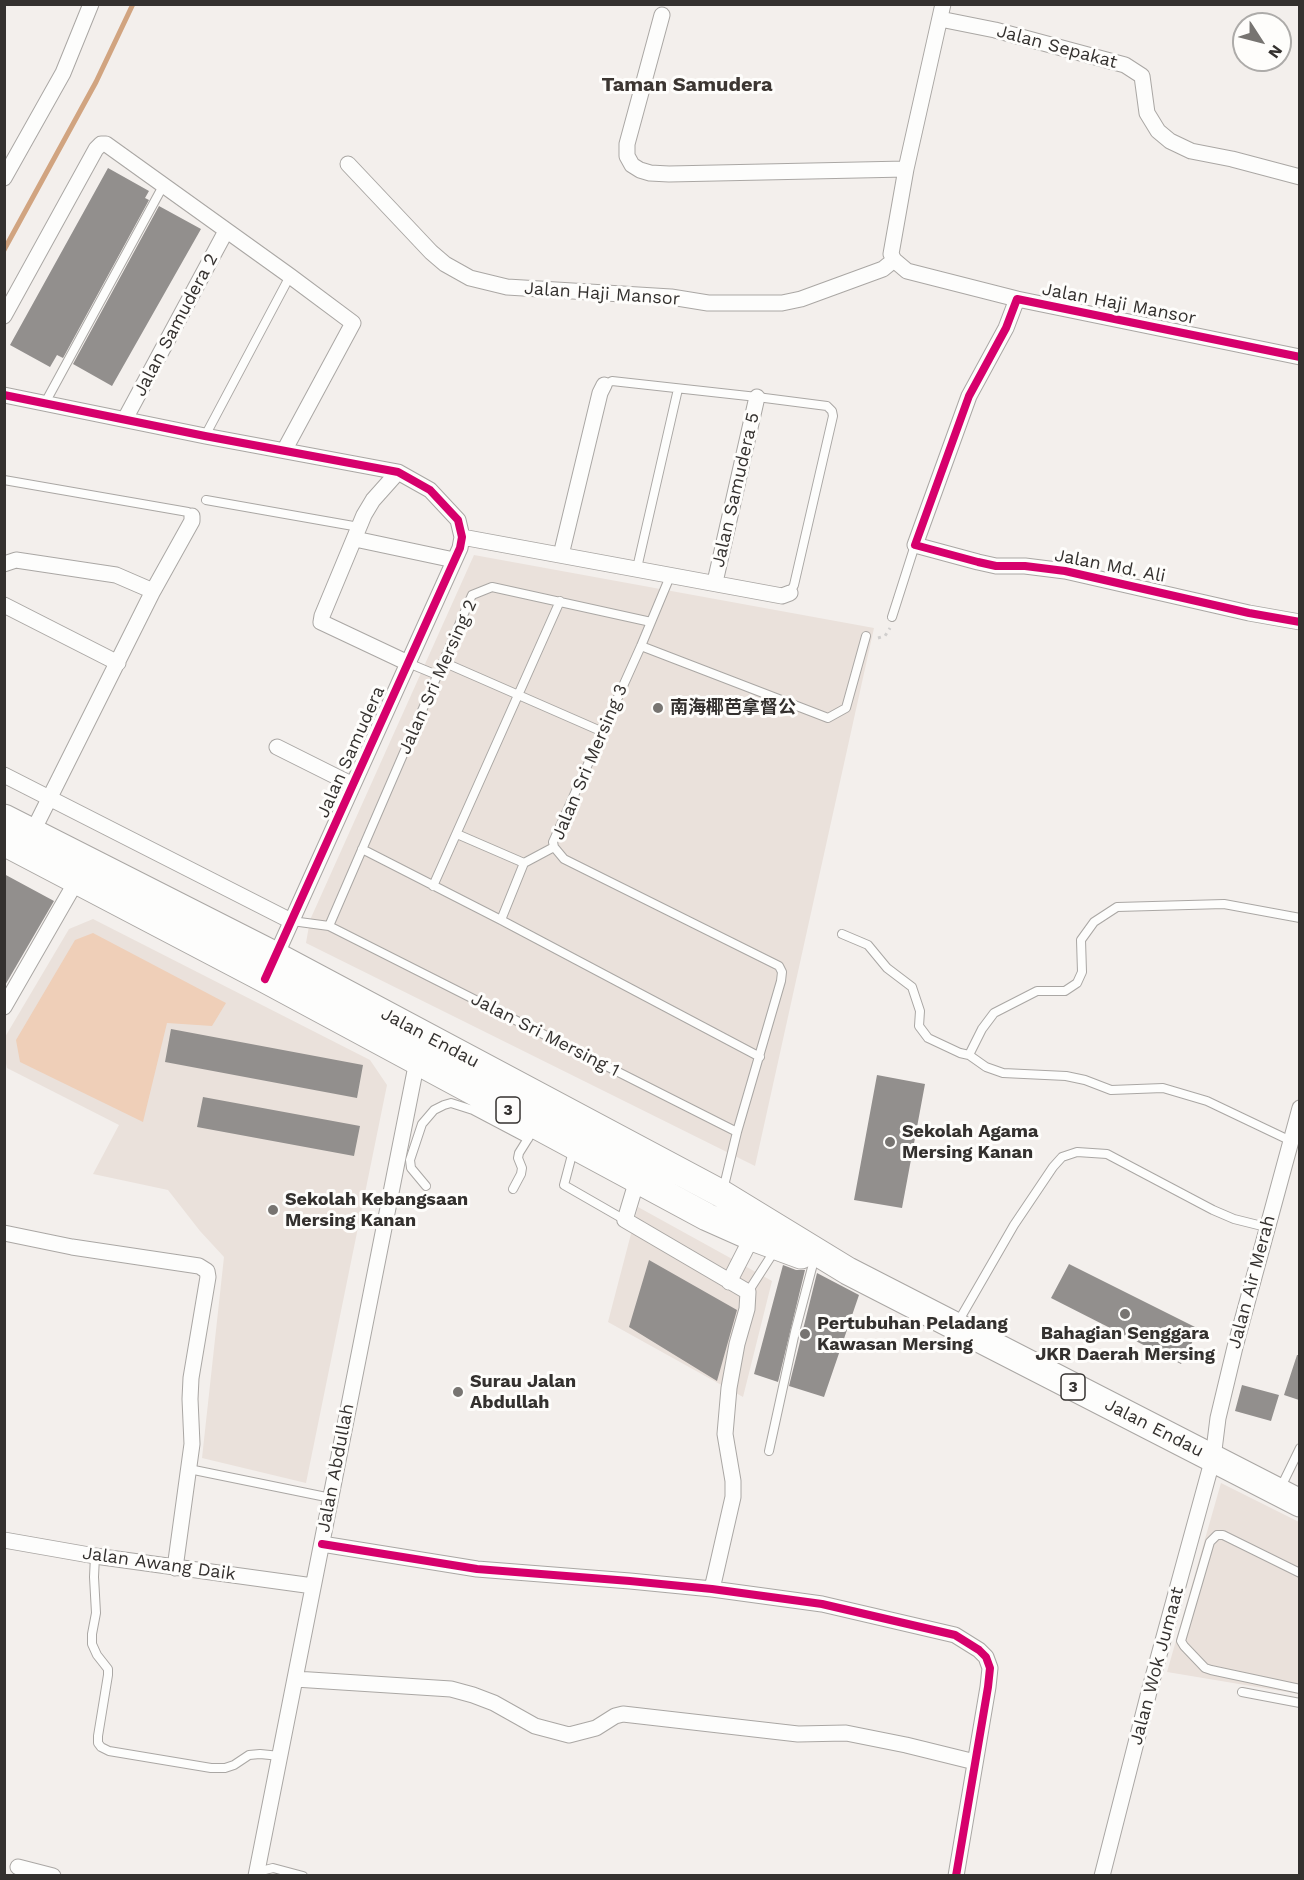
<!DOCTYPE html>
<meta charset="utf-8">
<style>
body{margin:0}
#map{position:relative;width:1304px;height:1880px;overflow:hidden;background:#f3efec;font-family:"Work Sans",sans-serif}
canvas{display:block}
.frame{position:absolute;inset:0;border:6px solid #34312f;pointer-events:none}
.north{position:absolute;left:1232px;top:12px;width:60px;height:60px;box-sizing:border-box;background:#fefdfb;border:2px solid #adaba9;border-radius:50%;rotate:126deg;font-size:16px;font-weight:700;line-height:24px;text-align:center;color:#34312f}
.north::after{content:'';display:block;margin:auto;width:21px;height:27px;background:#777471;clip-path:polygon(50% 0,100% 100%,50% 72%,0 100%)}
</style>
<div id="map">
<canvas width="1304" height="1880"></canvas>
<div class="frame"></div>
<div class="north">N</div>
</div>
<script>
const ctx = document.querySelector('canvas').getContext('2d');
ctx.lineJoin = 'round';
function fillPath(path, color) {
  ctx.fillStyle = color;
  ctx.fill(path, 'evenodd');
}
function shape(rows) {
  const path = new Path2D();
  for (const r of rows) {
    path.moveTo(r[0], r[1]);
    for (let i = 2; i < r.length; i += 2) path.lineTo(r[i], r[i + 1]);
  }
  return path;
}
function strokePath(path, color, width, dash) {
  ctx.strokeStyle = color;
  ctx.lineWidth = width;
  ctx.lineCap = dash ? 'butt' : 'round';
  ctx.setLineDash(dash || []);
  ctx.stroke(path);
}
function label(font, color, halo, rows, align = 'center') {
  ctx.font = font + ' "Work Sans","Noto Sans SC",sans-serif';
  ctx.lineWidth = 6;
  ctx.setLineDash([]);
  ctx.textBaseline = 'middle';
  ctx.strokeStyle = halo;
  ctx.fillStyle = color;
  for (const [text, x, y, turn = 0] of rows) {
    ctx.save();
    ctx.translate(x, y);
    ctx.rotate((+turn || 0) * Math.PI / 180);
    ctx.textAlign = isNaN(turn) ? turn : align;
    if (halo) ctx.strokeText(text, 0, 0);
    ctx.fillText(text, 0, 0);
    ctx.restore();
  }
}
const built = shape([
 [474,555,874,628,755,1166,306,943,310,920],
 [93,919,370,1060,387,1085,306,1483,202,1458,224,1257,200,1231,168,1190,93,1174,119,1125,7,1068,5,1058,5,1037,69,929],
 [638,1207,772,1281,743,1397,608,1322],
 [1221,1483,1299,1522,1299,1694,1167,1672]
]);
const green = shape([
 [93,933,226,1003,212,1026,167,1023,143,1122,20,1062,16,1040,75,940]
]);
const stream = shape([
 [4,250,96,82,133,4]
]);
const building = shape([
 [108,168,149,191,145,198,149,200,63,358,57,355,50,367,10,345],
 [159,206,201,229,112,386,73,364],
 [4,874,54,901,4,987],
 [171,1029,363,1065,357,1098,165,1062],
 [877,1075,925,1084,902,1208,854,1200],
 [203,1097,360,1126,354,1156,197,1127],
 [649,1260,737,1310,717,1381,629,1327],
 [1069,1264,1199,1329,1181,1364,1051,1298],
 [783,1265,796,1270,805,1270,778,1382,754,1374],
 [817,1273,859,1295,824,1397,789,1386],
 [1297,1355,1299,1355,1299,1400,1284,1395],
 [1242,1385,1279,1395,1271,1421,1235,1411]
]);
const path = shape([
 [878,638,885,636,890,628]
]);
const lane = shape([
 [604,385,612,381,757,397,827,406,832,411,833,416,794,585,790,593],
 [45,403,163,186],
 [205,436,290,276],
 [4,480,188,512,192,516],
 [206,500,359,527],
 [637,568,678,389],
 [671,574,641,646,553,842,554,847,564,859,779,966,782,972,781,981,737,1132],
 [892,617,915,545],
 [641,646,828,718,846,708,866,636],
 [443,662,603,732],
 [408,663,437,675],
 [457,834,524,863,501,920],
 [362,849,501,920,760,1057],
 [524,863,554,847],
 [433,886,560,601],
 [292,921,329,926,737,1132,723,1190],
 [329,926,472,595,492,587,651,622],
 [842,934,868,945,887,968,912,987,920,1011,919,1026,928,1038,960,1053,969,1055,986,1067,1003,1073,1066,1076,1085,1080,1111,1090,1163,1088,1207,1101,1291,1141],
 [969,1055,982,1029,994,1013,1037,991,1065,991,1077,983,1082,972,1081,940,1094,922,1117,907,1224,904,1300,918],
 [473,1110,528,1139],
 [573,1151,564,1185,625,1220],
 [426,1186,411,1168,410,1160,422,1124,434,1110,444,1105,451,1103,473,1110,479,1099],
 [513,1189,521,1174,522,1168,518,1158,519,1153,534,1129],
 [748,1292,775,1250],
 [958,1322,1014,1225,1053,1167,1062,1157,1077,1152,1107,1154,1213,1210,1234,1219,1266,1227],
 [769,1451,795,1332,814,1260],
 [189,1469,331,1498],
 [1281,1487,1300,1448],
 [95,1556,94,1577,96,1613,92,1634,92,1644,97,1655,108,1669,108,1675,98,1736,98,1743,101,1747,109,1751,211,1768,225,1768,234,1765,249,1755,260,1754,280,1756],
 [1300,1573,1223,1535,1217,1535,1210,1542,1181,1641,1184,1646,1205,1668,1211,1670,1300,1689],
 [1242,1692,1300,1703],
 [257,1872,273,1868,303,1876]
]);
const street = shape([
 [943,4,906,169,891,254,894,260,907,271,1017,299],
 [662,15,627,144,627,156,632,165,640,170,650,173,669,174,906,169],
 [940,19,995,30,1125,65,1142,76,1147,113,1158,131,1170,141,1191,151,1232,159,1300,177],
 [348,164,431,252,445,264,470,278,507,287,671,297,708,303,782,303,801,299,883,269,894,260],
 [4,178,63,73,91,4],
 [4,316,96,149,101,144,106,144,290,276,353,323,285,449],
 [1300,357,1017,299,1006,328,969,396,915,545,978,562,996,566,1025,566,1065,571,1249,613,1300,622],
 [4,395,205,436,398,472,430,490,458,520,462,537,460,548,274,960],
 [125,419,226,231],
 [398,472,373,500,364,515,322,616,321,622,408,663],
 [462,537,782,596,790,593],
 [355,539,454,560],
 [561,555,600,393,604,385],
 [4,564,16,560,116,575,153,591],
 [715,582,757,397],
 [4,605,118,663],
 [277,747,353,785],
 [4,775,291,921],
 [32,833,153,591,192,521,192,516],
 [4,1007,77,880],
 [637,1180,625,1220,748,1292,747,1309,737,1344,729,1388,725,1434,733,1481,733,1497,712,1589],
 [4,1233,72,1247,199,1266,207,1271,208,1277,191,1378,190,1399,192,1444,175,1568],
 [729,1282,752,1237,752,1230],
 [4,1540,95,1556,313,1586],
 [322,1544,477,1569,630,1581,712,1589,822,1604,955,1635,979,1650,986,1657,990,1668,988,1687,956,1876],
 [295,1679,451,1689,473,1695,494,1703,535,1726,569,1735,596,1728,615,1716,623,1714,798,1734,846,1733,906,1745,975,1762],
 [18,1867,53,1876],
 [256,1876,417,1061],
 [1102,1876,1150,1688,1213,1458,1218,1418,1235,1347,1300,1108]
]);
const highway = shape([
 [4,818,276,956,722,1194,848,1271,1300,1503],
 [4,842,265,979,707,1217,752,1237,801,1255]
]);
const cycleway = shape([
 [1300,357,1017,299,1006,328,969,396,915,545,978,562,996,566,1025,566,1065,571,1249,613,1300,622],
 [4,395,205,436,398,472,430,490,458,520,462,537,460,548,265,979],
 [322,1544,477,1569,630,1581,712,1589,822,1604,955,1635,979,1650,986,1657,990,1668,988,1687,956,1876]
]);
const markers = [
 [658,708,6,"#777471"],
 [890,1142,6,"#777471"],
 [273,1210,6,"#777471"],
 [1125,1314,6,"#777471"],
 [805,1334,6,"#777471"],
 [458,1392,6,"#777471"]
];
const shields = [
 [508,1110,24],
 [1073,1387,24]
];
const shieldNames = [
 ["3",508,1110],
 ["3",1073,1387]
];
const streetNames = [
 ["Jalan Sepakat",1057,47,15],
 ["Jalan Haji Mansor",602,294,4],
 ["Jalan Haji Mansor",1119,304,11],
 ["Jalan Samudera 2",176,325,-62],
 ["Jalan Samudera 5",736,490,-77],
 ["Jalan Md. Ali",1110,566,11],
 ["Jalan Sri Mersing 2",438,677,-66],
 ["Jalan Samudera",351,752,-66],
 ["Jalan Sri Mersing 3",590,762,-67],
 ["Jalan Sri Mersing 1",545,1035,27],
 ["Jalan Endau",430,1038,28],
 ["Jalan Air Merah",1252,1282,-75],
 ["Jalan Endau",1154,1428,27],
 ["Jalan Abdullah",336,1468,-79],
 ["Jalan Awang Daik",159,1564,8],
 ["Jalan Wok Jumaat",1157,1666,-75]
];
const poiNames = [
 ["南海椰芭拿督公",670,708],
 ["Sekolah Agama",902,1132],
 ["Mersing Kanan",902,1153],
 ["Sekolah Kebangsaan",285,1200],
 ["Mersing Kanan",285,1221],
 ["Pertubuhan Peladang",817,1324],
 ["Kawasan Mersing",817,1345],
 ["Bahagian Senggara",1125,1334,"center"],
 ["JKR Daerah Mersing",1125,1355,"center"],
 ["Surau Jalan",470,1382],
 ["Abdullah",470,1403]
];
const neighbourhoodNames = [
 ["Taman Samudera",687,85]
];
fillPath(built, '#eae1db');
fillPath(green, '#efcfb8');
strokePath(stream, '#d1a480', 5);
fillPath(building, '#928f8d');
strokePath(lane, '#aaa7a4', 10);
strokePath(street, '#aaa7a4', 17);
strokePath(highway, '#aaa7a4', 29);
strokePath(path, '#d1cfce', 3, [3, 4.5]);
strokePath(lane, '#fdfdfc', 8);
strokePath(street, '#fdfdfc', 15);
strokePath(highway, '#fdfdfc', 27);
strokePath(cycleway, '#d6006c', 8);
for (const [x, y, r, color] of markers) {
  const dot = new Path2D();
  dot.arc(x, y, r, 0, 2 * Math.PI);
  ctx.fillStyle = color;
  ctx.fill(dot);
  strokePath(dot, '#fefdfb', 2);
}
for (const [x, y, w] of shields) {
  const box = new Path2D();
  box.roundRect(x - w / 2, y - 13, w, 26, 4.5);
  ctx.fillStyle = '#fefdfb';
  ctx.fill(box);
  strokePath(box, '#34312f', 1.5);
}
label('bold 16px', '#34312f', null, shieldNames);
label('18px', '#34312f', '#fefdfb', streetNames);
label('bold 18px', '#34312f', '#fefdfb', poiNames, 'left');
label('bold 20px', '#3c3632', '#fefdfb', neighbourhoodNames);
</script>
